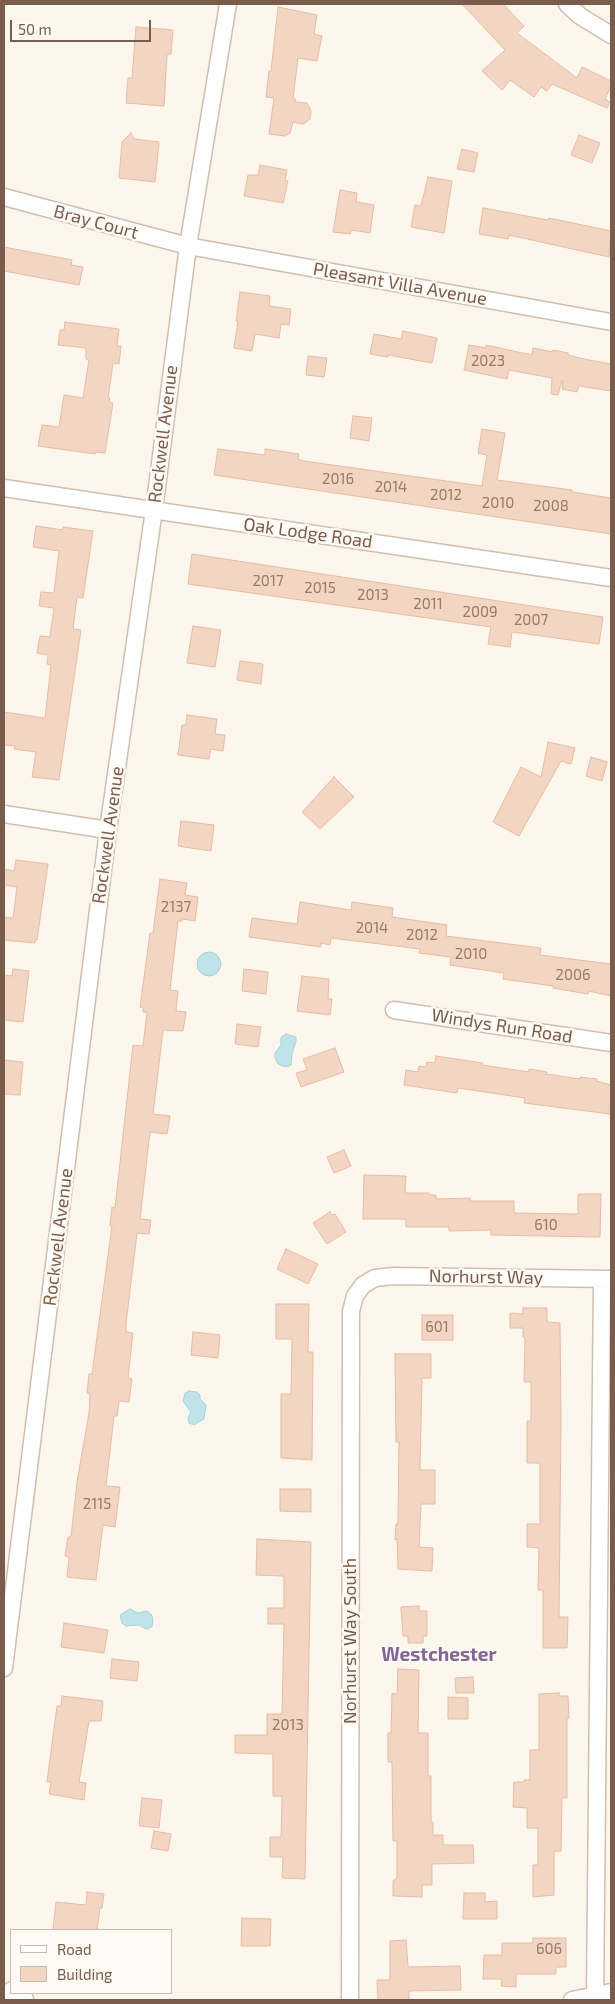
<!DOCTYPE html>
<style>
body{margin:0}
#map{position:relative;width:615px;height:2004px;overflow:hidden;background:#fdf6ec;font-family:"Exo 2",sans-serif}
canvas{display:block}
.frame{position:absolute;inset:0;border:5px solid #7a5c4d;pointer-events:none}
.legend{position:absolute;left:10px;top:1929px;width:162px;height:65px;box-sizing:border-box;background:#fffaf3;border:1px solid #cabbb1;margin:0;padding:6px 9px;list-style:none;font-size:15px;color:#7a5c4d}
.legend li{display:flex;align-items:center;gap:10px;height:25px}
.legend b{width:25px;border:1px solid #cabbb1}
.scale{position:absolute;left:10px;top:20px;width:141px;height:22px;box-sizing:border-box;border:2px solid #7a5c4d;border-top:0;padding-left:6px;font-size:15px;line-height:18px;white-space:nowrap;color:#7a5c4d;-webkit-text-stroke:4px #fffaf3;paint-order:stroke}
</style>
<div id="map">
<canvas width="615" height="2004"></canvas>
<div class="frame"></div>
<ul class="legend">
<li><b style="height:6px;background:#fff"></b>Road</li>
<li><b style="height:14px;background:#f3d5c3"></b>Building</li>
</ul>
<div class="scale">50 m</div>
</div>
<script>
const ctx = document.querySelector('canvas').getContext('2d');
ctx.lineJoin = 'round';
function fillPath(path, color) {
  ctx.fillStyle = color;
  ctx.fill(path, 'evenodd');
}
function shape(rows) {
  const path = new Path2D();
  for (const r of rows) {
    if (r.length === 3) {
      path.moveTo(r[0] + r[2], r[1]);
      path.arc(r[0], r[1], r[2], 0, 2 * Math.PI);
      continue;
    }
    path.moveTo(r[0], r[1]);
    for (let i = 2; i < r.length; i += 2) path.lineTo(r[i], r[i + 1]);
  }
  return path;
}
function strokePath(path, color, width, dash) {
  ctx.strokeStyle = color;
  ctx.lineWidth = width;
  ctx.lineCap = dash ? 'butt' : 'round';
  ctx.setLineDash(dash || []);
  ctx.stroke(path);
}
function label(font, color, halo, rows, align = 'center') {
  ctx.font = font + ' "Exo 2",sans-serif';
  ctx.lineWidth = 5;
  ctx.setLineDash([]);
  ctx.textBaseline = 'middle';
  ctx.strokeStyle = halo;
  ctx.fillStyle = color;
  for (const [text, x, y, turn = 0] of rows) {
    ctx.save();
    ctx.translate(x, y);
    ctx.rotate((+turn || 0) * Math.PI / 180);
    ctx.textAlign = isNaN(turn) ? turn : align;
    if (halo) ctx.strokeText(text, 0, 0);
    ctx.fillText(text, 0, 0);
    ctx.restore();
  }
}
const water = shape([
 [209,964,12],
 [286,1034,296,1037,296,1041,292,1054,291,1065,286,1067,278,1064,275,1058,275,1053,281,1045,281,1037,286,1034],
 [189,1391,197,1392,200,1395,200,1399,206,1405,204,1419,194,1425,189,1423,188,1418,191,1412,183,1401,185,1393,189,1391],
 [130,1609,138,1613,147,1611,151,1614,153,1619,152,1627,146,1629,139,1625,126,1626,122,1623,120,1615,130,1609]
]);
const building = shape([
 [462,4,503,4,524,26,517,33,577,78,582,67,611,81,611,86,605,99,610,102,607,108,552,84,547,91,541,87,534,97,510,80,502,90,482,71,505,50,462,4],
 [278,7,317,15,314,34,322,36,317,61,298,58,293,99,296,99,295,102,307,103,311,110,310,119,303,124,293,122,290,133,285,136,269,134,274,98,266,97,269,71,271,71,278,7],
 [136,27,173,30,171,54,167,54,164,106,126,103,128,78,132,78,136,27],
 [131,133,134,139,159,142,155,182,119,178,122,142,131,133],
 [579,135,600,143,592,163,571,155,579,135],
 [462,149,478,153,474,172,457,169,462,149],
 [260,165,287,170,285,180,288,181,283,203,244,196,248,175,258,175,260,165],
 [428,177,452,181,444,233,411,227,415,205,421,206,428,177],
 [340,190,357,193,356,202,374,205,370,233,351,230,350,234,333,232,340,190],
 [483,208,532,217,548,220,549,218,611,231,609,257,509,235,508,239,479,234,483,208],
 [4,247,72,260,71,265,83,267,79,285,4,271,4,247],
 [240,292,270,296,269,306,291,309,289,325,281,324,279,338,255,334,252,351,234,348,238,321,236,321,240,292],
 [65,322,119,329,117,346,121,346,119,364,113,363,108,398,110,398,109,402,113,403,105,453,95,452,95,454,38,446,42,425,59,427,64,395,83,398,89,360,86,359,86,348,58,345,60,330,64,330,65,322],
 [403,331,437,338,432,363,388,355,388,357,370,354,374,334,401,339,403,331],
 [469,345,486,348,486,345,532,355,533,348,553,352,553,350,568,353,568,355,584,359,611,364,611,391,579,386,577,392,562,389,563,381,562,380,558,395,551,394,552,378,509,370,507,379,464,370,469,345],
 [308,356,327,358,324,377,306,375,308,356],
 [353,416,372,418,369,441,350,438,353,416],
 [482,429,505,433,497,480,572,490,572,492,611,498,611,534,214,475,218,449,265,455,265,449,299,454,298,459,304,461,482,486,487,455,478,453,482,429],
 [36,526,63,530,63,527,93,531,83,598,77,597,73,629,81,630,59,780,32,777,36,752,14,749,15,746,4,745,4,712,45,718,51,665,47,664,48,655,37,653,40,636,50,637,54,608,39,606,41,592,54,593,59,551,33,547,36,526],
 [192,554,603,617,599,644,512,632,510,647,488,644,491,627,188,584,192,554],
 [193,626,221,630,215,667,187,663,193,626],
 [240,661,263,664,261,684,237,680,240,661],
 [187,715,217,719,215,734,225,735,223,751,211,749,209,759,178,755,182,725,186,725,187,715],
 [548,742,575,748,571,764,561,761,519,836,493,822,521,767,541,777,548,742],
 [591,757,607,762,602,781,586,776,591,757],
 [334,777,354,797,320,829,302,812,334,777],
 [181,821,214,825,211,851,178,846,181,821],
 [16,860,48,864,37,940,35,940,35,943,4,940,4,917,13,918,17,887,4,885,4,869,14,871,16,860],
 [160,879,187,883,185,895,198,897,195,921,182,919,182,921,178,921,170,990,178,991,176,1011,186,1012,183,1031,163,1030,153,1114,170,1116,167,1134,150,1132,140,1219,151,1220,149,1234,137,1233,126,1323,126,1332,133,1333,128,1378,132,1379,129,1402,119,1401,117,1416,114,1416,106,1486,120,1487,115,1527,103,1525,96,1580,67,1577,69,1557,65,1556,68,1537,71,1537,77,1482,89,1413,90,1394,87,1393,89,1374,92,1374,112,1226,110,1226,112,1207,115,1208,133,1045,143,1046,147,1012,143,1012,143,1008,140,1007,150,933,153,933,160,879],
 [300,902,351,910,352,902,393,908,392,917,447,925,446,936,541,948,540,955,611,964,611,996,589,991,588,994,553,988,553,986,503,979,504,973,450,965,451,957,419,953,420,949,331,938,330,945,321,943,321,947,249,937,252,918,297,924,300,902],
 [13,969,29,971,23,1022,4,1020,4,975,12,976,13,969],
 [244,969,268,972,266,994,242,991,244,969],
 [302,976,329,979,328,999,332,999,330,1015,297,1011,302,976],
 [237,1024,261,1027,258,1047,235,1044,237,1024],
 [335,1048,344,1072,301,1087,296,1073,307,1070,303,1059,335,1048],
 [436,1056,483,1063,482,1065,529,1072,529,1069,547,1072,546,1074,580,1079,580,1077,597,1079,597,1081,611,1085,610,1114,524,1103,525,1098,458,1088,457,1093,404,1085,406,1070,418,1072,419,1066,426,1067,427,1062,435,1063,436,1056],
 [4,1060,23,1062,20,1095,4,1094,4,1060],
 [344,1150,351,1166,334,1173,327,1157,344,1150],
 [364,1175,406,1176,405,1193,429,1193,429,1195,436,1195,436,1199,470,1198,470,1201,514,1201,514,1213,578,1214,578,1194,601,1194,600,1237,491,1235,491,1230,449,1231,449,1227,406,1227,406,1219,363,1219,364,1175],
 [330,1212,332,1215,335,1214,346,1232,327,1244,313,1223,330,1212],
 [286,1249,318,1264,308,1284,277,1269,286,1249],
 [276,1304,309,1304,308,1352,313,1352,312,1460,281,1458,281,1394,291,1394,292,1339,276,1339,276,1304],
 [523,1308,547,1308,547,1322,560,1323,561,1420,559,1617,568,1617,567,1648,543,1648,543,1590,538,1590,539,1548,527,1547,527,1524,540,1524,540,1463,527,1463,527,1421,531,1421,531,1382,524,1382,525,1338,523,1337,523,1328,510,1328,510,1313,523,1314,523,1308],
 [422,1315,453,1315,453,1340,422,1340,422,1315],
 [193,1332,220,1335,218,1358,191,1355,193,1332],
 [395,1354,431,1354,431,1378,422,1378,420,1470,435,1470,435,1504,421,1504,419,1547,433,1548,432,1571,398,1569,397,1539,395,1540,396,1524,398,1524,399,1442,396,1442,395,1354],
 [280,1489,311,1489,311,1512,280,1511,280,1489],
 [257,1539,311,1542,305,1879,282,1878,283,1857,270,1857,270,1837,281,1837,282,1801,282,1796,273,1796,273,1754,235,1753,235,1735,267,1735,267,1714,282,1714,284,1624,268,1624,268,1608,284,1608,284,1577,283,1576,256,1575,257,1539],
 [419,1606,419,1611,427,1611,427,1636,423,1636,423,1643,408,1643,408,1636,403,1636,401,1607,419,1606],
 [64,1623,108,1630,104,1653,61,1647,64,1623],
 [112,1659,139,1662,137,1681,110,1678,112,1659],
 [398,1669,419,1670,418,1733,428,1733,428,1776,431,1776,431,1822,433,1822,433,1835,443,1835,443,1845,473,1845,474,1863,432,1864,432,1885,422,1885,422,1897,393,1896,393,1881,397,1878,397,1841,393,1841,392,1762,388,1762,388,1733,391,1733,392,1693,397,1694,398,1669],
 [473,1677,474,1693,456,1693,455,1678,473,1677],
 [559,1693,559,1696,568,1696,569,1718,567,1718,567,1798,562,1798,561,1851,554,1851,554,1895,533,1897,533,1865,538,1865,538,1828,527,1828,527,1808,513,1807,514,1782,524,1782,524,1780,530,1780,530,1750,539,1750,539,1694,559,1693],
 [62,1696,103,1701,101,1721,89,1721,79,1782,86,1783,84,1800,49,1794,51,1782,47,1782,57,1706,61,1706,62,1696],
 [448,1697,468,1698,468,1719,448,1719,448,1697],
 [142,1798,162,1800,159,1828,139,1826,142,1798],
 [154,1831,171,1834,168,1851,151,1848,154,1831],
 [87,1892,104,1894,102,1908,100,1908,97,1930,53,1930,56,1902,86,1905,87,1892],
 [464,1893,485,1893,485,1902,497,1901,497,1919,463,1919,464,1893],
 [242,1918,271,1919,270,1946,241,1946,242,1918],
 [533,1938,566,1938,566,1967,556,1967,556,1974,516,1974,516,1987,501,1986,502,1979,483,1979,484,1955,502,1955,502,1943,533,1943,533,1938],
 [406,1940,408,1967,460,1966,461,1990,409,1991,409,2000,378,2000,377,1980,390,1980,390,1941,406,1940]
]);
const street = shape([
 [567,4,580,16,611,35],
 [4,197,188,246,611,322],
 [4,488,611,578],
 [4,814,108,830],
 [394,1010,611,1043],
 [4,1668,108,830,154,510,188,246,228,4],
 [350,2000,351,1311,355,1296,363,1285,375,1278,393,1276,611,1279],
 [572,2000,611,1992],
 [595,2000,602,1279]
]);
const secondary = shape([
 [13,1993,22,2000]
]);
const numberNames = [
 ["2023",488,361],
 ["2016",338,479],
 ["2014",391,487],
 ["2012",446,495],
 ["2010",498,503],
 ["2008",551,506],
 ["2017",268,581],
 ["2015",320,588],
 ["2013",373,595],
 ["2011",428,604],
 ["2009",480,612],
 ["2007",531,620],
 ["2137",176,907],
 ["2014",372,928],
 ["2012",422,935],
 ["2010",471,954],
 ["2006",573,975],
 ["610",546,1225],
 ["601",437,1327],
 ["2115",97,1504],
 ["2013",288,1725],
 ["606",549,1949]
];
const streetNames = [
 ["Bray Court",96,222,15],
 ["Pleasant Villa Avenue",400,284,10],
 ["Rockwell Avenue",163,434,-83],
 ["Oak Lodge Road",308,533,8],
 ["Rockwell Avenue",108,835,-82],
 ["Windys Run Road",502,1026,9],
 ["Rockwell Avenue",58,1237,-83],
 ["Norhurst Way",486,1277,1],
 ["Norhurst Way South",350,1641,-90]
];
const neighbourhoodNames = [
 ["Westchester",439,1655]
];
fillPath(water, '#bfe3e8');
strokePath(water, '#a5d3da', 1);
fillPath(building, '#f3d5c3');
strokePath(building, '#e6bba3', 1);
strokePath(street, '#d1beb0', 19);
strokePath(secondary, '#d6c0b0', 25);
strokePath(street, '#fff', 16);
strokePath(secondary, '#fff', 22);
label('15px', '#987a6a', null, numberNames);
label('18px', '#7a5c4d', '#fffaf3', streetNames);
label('bold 19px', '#846695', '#fffaf3', neighbourhoodNames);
</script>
